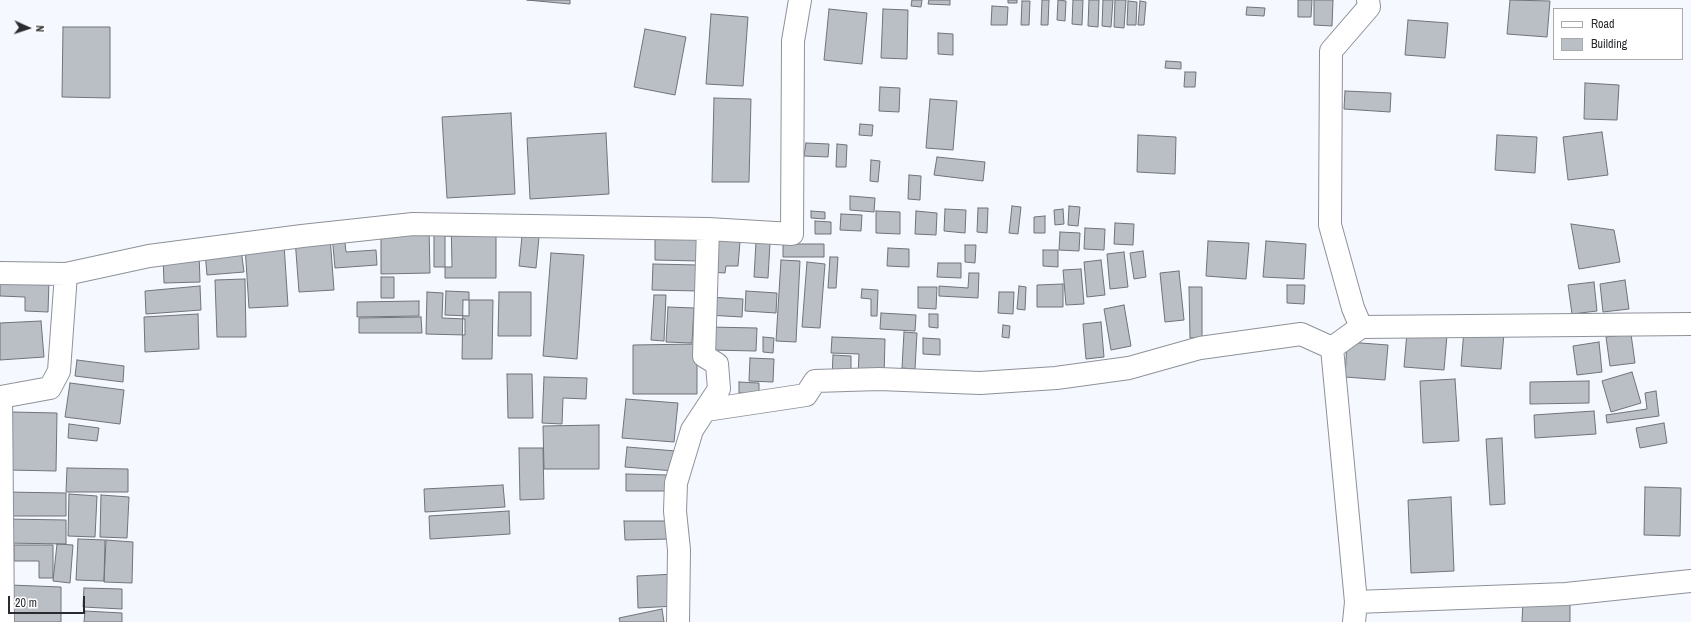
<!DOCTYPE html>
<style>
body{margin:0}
#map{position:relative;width:1691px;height:622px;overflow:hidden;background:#f5f8fe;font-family:"Archivo Narrow",sans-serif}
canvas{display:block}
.legend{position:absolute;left:1553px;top:8px;width:130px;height:52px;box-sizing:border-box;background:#fff;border:1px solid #a9aaab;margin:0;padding:5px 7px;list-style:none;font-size:12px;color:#292b2e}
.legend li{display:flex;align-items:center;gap:8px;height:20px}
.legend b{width:20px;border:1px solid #a9aaab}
.north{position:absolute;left:8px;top:8px;width:40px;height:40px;-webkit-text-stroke:3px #fff;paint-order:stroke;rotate:93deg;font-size:11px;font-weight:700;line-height:16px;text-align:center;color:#292b2e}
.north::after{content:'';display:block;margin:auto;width:14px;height:18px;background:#292b2e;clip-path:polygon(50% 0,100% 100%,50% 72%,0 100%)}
.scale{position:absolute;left:8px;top:596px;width:77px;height:18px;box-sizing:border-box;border:2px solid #292b2e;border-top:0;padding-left:5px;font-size:12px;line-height:14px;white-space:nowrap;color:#292b2e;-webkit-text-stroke:3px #fff;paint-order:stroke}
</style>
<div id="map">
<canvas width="1691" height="622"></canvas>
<ul class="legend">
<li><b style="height:5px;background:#fff"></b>Road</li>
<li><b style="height:11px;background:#babec5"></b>Building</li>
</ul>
<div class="north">N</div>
<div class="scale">20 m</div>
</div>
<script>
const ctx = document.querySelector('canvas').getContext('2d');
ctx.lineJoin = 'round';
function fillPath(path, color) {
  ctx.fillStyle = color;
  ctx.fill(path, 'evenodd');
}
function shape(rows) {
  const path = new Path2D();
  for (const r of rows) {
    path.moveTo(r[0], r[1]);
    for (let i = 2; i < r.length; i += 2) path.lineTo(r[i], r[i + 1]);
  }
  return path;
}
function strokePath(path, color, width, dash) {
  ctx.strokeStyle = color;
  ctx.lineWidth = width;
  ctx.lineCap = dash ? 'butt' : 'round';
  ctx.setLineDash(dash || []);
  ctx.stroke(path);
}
const building = shape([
 [527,0,570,0,570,4,527,0],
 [912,0,922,0,921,7,911,6,912,0],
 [929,0,950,0,950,5,928,4,929,0],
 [1008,0,1017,0,1017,3,1008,3,1008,0],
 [1042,0,1049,0,1048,25,1041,25,1042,0],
 [1058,0,1066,1,1065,21,1057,20,1058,0],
 [1073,0,1083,0,1082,25,1072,24,1073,0],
 [1089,0,1099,0,1098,27,1088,26,1089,0],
 [1103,0,1113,0,1111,27,1102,26,1103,0],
 [1115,0,1126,0,1124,28,1114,27,1115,0],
 [1298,0,1312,0,1311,17,1298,17,1298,0],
 [1314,0,1333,0,1332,26,1314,25,1314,0],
 [1510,0,1550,1,1547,37,1507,34,1510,0],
 [1022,1,1030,1,1029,25,1021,25,1022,1],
 [1128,1,1137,2,1136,25,1127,25,1128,1],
 [1140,1,1146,2,1144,25,1138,25,1140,1],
 [992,6,1008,7,1007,25,991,25,992,6],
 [1247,7,1265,8,1264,16,1246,15,1247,7],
 [829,9,867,13,862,64,824,60,829,9],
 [883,9,908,10,907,59,881,58,883,9],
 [711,14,748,17,743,86,706,84,711,14],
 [1408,20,1448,23,1445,58,1405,55,1408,20],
 [63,27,110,27,110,98,62,97,63,27],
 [645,29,686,37,675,95,634,87,645,29],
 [938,33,953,34,953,55,938,54,938,33],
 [1166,61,1181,62,1181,69,1165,68,1166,61],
 [1185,72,1196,72,1195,87,1184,87,1185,72],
 [1585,83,1619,85,1617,120,1584,119,1585,83],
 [880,87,900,88,899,112,879,111,880,87],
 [1345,91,1391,93,1390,112,1344,109,1345,91],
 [714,98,751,99,749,182,712,182,714,98],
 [930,99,957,101,953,150,926,148,930,99],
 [511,113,515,194,447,198,442,117,511,113],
 [860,124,873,125,872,136,859,135,860,124],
 [1602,132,1608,175,1568,180,1563,137,1602,132],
 [606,133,609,194,530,199,527,138,606,133],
 [1138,135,1176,137,1175,174,1137,172,1138,135],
 [1497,135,1537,137,1535,173,1495,170,1497,135],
 [806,143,829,144,828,157,804,156,806,143],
 [837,144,847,145,846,167,836,167,837,144],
 [937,157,985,162,983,181,934,175,937,157],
 [871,160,880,161,878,182,870,181,871,160],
 [909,175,921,176,920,200,908,199,909,175],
 [850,196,875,198,874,212,850,210,850,196],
 [1012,206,1021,207,1018,234,1009,233,1012,206],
 [1069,206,1080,207,1078,226,1068,225,1069,206],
 [978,208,988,208,987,233,977,232,978,208],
 [945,209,966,210,965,233,944,231,945,209],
 [1063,209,1064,224,1055,225,1054,210,1063,209],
 [811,211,825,212,825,219,811,218,811,211],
 [876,211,900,212,900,234,876,233,876,211],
 [916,211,937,213,936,235,915,234,916,211],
 [841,214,862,215,861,231,840,230,841,214],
 [1045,216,1045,233,1034,233,1034,217,1045,216],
 [434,218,451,218,452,267,434,267,434,218],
 [815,221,831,222,831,234,815,234,815,221],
 [1115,223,1134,224,1133,245,1114,244,1115,223],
 [1571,224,1614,230,1620,262,1579,269,1571,224],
 [1085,228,1105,229,1104,250,1084,249,1085,228],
 [381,229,429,229,430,273,381,274,381,229],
 [655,232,700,233,699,261,655,260,655,232],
 [1060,232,1080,233,1079,251,1059,250,1060,232],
 [344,234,346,252,376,250,377,265,335,268,332,235,344,234],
 [445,236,496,236,496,278,445,278,445,236],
 [522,236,539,237,536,268,519,266,522,236],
 [330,237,334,290,299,292,295,239,330,237],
 [712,240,740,242,738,266,726,266,725,273,710,272,712,240],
 [1208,241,1249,243,1246,279,1206,276,1208,241],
 [1266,241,1306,244,1304,279,1263,277,1266,241],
 [756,242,770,243,768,278,754,277,756,242],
 [284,244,288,306,249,308,245,246,284,244],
 [783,244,824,244,824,257,783,257,783,244],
 [965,245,976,245,975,263,965,262,965,245],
 [888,248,909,249,909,267,887,266,888,248],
 [241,249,244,272,207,275,205,252,241,249],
 [1043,250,1058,250,1058,267,1043,266,1043,250],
 [1143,251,1146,277,1134,279,1130,253,1143,251],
 [1124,252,1128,287,1110,289,1107,254,1124,252],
 [199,253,200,282,164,283,163,255,199,253],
 [551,253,584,255,577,359,543,356,551,253],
 [830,257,838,257,836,288,828,288,830,257],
 [781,260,800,261,796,342,776,341,781,260],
 [1101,260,1105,295,1087,297,1084,262,1101,260],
 [807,262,825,264,820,328,802,327,807,262],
 [938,263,961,263,961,278,937,277,938,263],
 [653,264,698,265,698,291,652,290,653,264],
 [1081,269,1084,304,1066,305,1063,270,1081,269],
 [1179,271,1184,320,1165,322,1160,273,1179,271],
 [969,273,979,273,978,298,939,296,939,286,968,288,969,273],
 [381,277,394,277,394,298,381,298,381,277],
 [0,278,49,280,48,312,25,311,25,297,0,296,0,278],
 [245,279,246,337,217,337,215,280,245,279],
 [1625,280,1629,309,1603,312,1600,284,1625,280],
 [1594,282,1597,311,1572,314,1568,285,1594,282],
 [1063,284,1063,307,1037,307,1037,285,1063,284],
 [1287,285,1305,285,1304,304,1287,303,1287,285],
 [200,286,201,310,146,314,145,291,200,286],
 [1019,286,1026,287,1025,310,1017,309,1019,286],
 [918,287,937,287,936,309,918,308,918,287],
 [1189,287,1202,287,1202,338,1190,338,1189,287],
 [862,289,878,290,877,316,871,316,871,299,861,298,862,289],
 [446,291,469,292,469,316,445,315,446,291],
 [746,291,777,293,776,313,745,311,746,291],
 [427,292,443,293,442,318,465,319,465,335,426,334,427,292],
 [499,292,531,292,531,336,498,336,499,292],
 [999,292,1014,292,1013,314,998,313,999,292],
 [654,295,666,295,664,341,651,340,654,295],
 [708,297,743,299,742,317,708,315,708,297],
 [463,300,493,300,492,359,462,359,463,300],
 [419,301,419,316,357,317,357,302,419,301],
 [1124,305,1131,346,1111,350,1104,309,1124,305],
 [668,307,694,308,692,343,666,342,668,307],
 [881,313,916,315,915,331,880,329,881,313],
 [198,314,199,349,145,352,144,317,198,314],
 [929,314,938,314,938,328,929,327,929,314],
 [421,317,422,333,359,333,359,318,421,317],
 [41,321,44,357,0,360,0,323,41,321],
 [1101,322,1104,357,1086,359,1083,324,1101,322],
 [1003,325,1010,326,1009,338,1002,337,1003,325],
 [709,327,757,328,756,351,709,350,709,327],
 [1464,330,1504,333,1501,369,1461,366,1464,330],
 [904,332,917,333,915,369,902,368,904,332],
 [1407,332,1447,335,1444,370,1404,367,1407,332],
 [1631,334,1635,363,1610,366,1606,337,1631,334],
 [763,337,774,338,773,353,763,352,763,337],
 [832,337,885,339,884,377,858,376,859,354,831,353,832,337],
 [923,338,940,339,940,355,923,354,923,338],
 [1347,342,1388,345,1385,380,1345,377,1347,342],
 [1599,342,1602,372,1577,375,1573,346,1599,342],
 [697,344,697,394,633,394,633,345,697,344],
 [833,355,851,356,851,378,832,377,833,355],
 [750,358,774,359,773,382,749,381,750,358],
 [77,360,124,366,123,382,75,376,77,360],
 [1632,372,1641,403,1611,412,1602,381,1632,372],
 [507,374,532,374,533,418,508,418,507,374],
 [544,377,587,378,586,399,563,398,562,424,542,423,544,377],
 [1455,379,1459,441,1423,443,1420,381,1455,379],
 [1589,381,1589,403,1530,404,1530,382,1589,381],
 [739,382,759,383,759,394,739,393,739,382],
 [70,383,124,390,120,424,65,417,70,383],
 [1656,391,1659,416,1607,423,1606,415,1647,409,1645,393,1656,391],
 [626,399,678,403,674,442,622,438,626,399],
 [1594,411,1596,434,1535,438,1534,415,1594,411],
 [11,412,57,413,56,471,9,470,11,412],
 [1664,423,1667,443,1640,448,1636,428,1664,423],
 [69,424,99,428,97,441,68,438,69,424],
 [599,425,599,469,544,469,543,426,599,425],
 [1502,438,1505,504,1490,505,1486,439,1502,438],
 [627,447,676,451,674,471,625,467,627,447],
 [519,448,543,448,544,499,520,500,519,448],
 [67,468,128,469,128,492,66,492,67,468],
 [626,474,668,475,668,491,626,491,626,474],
 [503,485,505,507,425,512,424,489,503,485],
 [1645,487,1681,488,1680,536,1644,535,1645,487],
 [5,492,66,493,66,516,5,516,5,492],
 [69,494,97,496,95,537,68,536,69,494],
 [101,495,129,497,127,538,100,537,101,495],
 [1451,497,1454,571,1411,573,1408,500,1451,497],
 [509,511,510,534,430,539,429,516,509,511],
 [5,519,66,520,66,544,5,543,5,519],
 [624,521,669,521,670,539,625,540,624,521],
 [78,539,105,540,104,581,76,580,78,539],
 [106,540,133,542,132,583,104,582,106,540],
 [57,544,73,545,70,583,53,581,57,544],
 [14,545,53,545,53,578,39,578,39,561,14,561,14,545],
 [675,574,676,606,638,608,637,576,675,574],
 [10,585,61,587,61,622,9,622,10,585],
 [84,588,122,589,122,609,83,607,84,588],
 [1523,601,1570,602,1570,622,1522,622,1523,601],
 [662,609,664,622,620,622,619,618,662,609],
 [85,611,122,613,122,622,84,622,85,611]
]);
const minor = shape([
 [0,273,66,274],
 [1361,327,1353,308,1330,225,1331,51,1369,7,1368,0],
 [1332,348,1361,327,1691,324],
 [706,410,806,395,815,381,879,379,980,383,1056,378,1129,368,1200,348,1301,334,1332,348,1356,602,1354,622],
 [1356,602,1566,594,1691,581],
 [3,622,1,397,50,388,59,371,66,274,149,256,302,236,413,224,708,229,792,234,793,41,800,0],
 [678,622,679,550,675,511,676,483,692,430,719,389,717,364,704,356,708,229]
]);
fillPath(building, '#babec5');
strokePath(building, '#70737a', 1);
strokePath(minor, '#8e9298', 24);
strokePath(minor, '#fff', 22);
</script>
